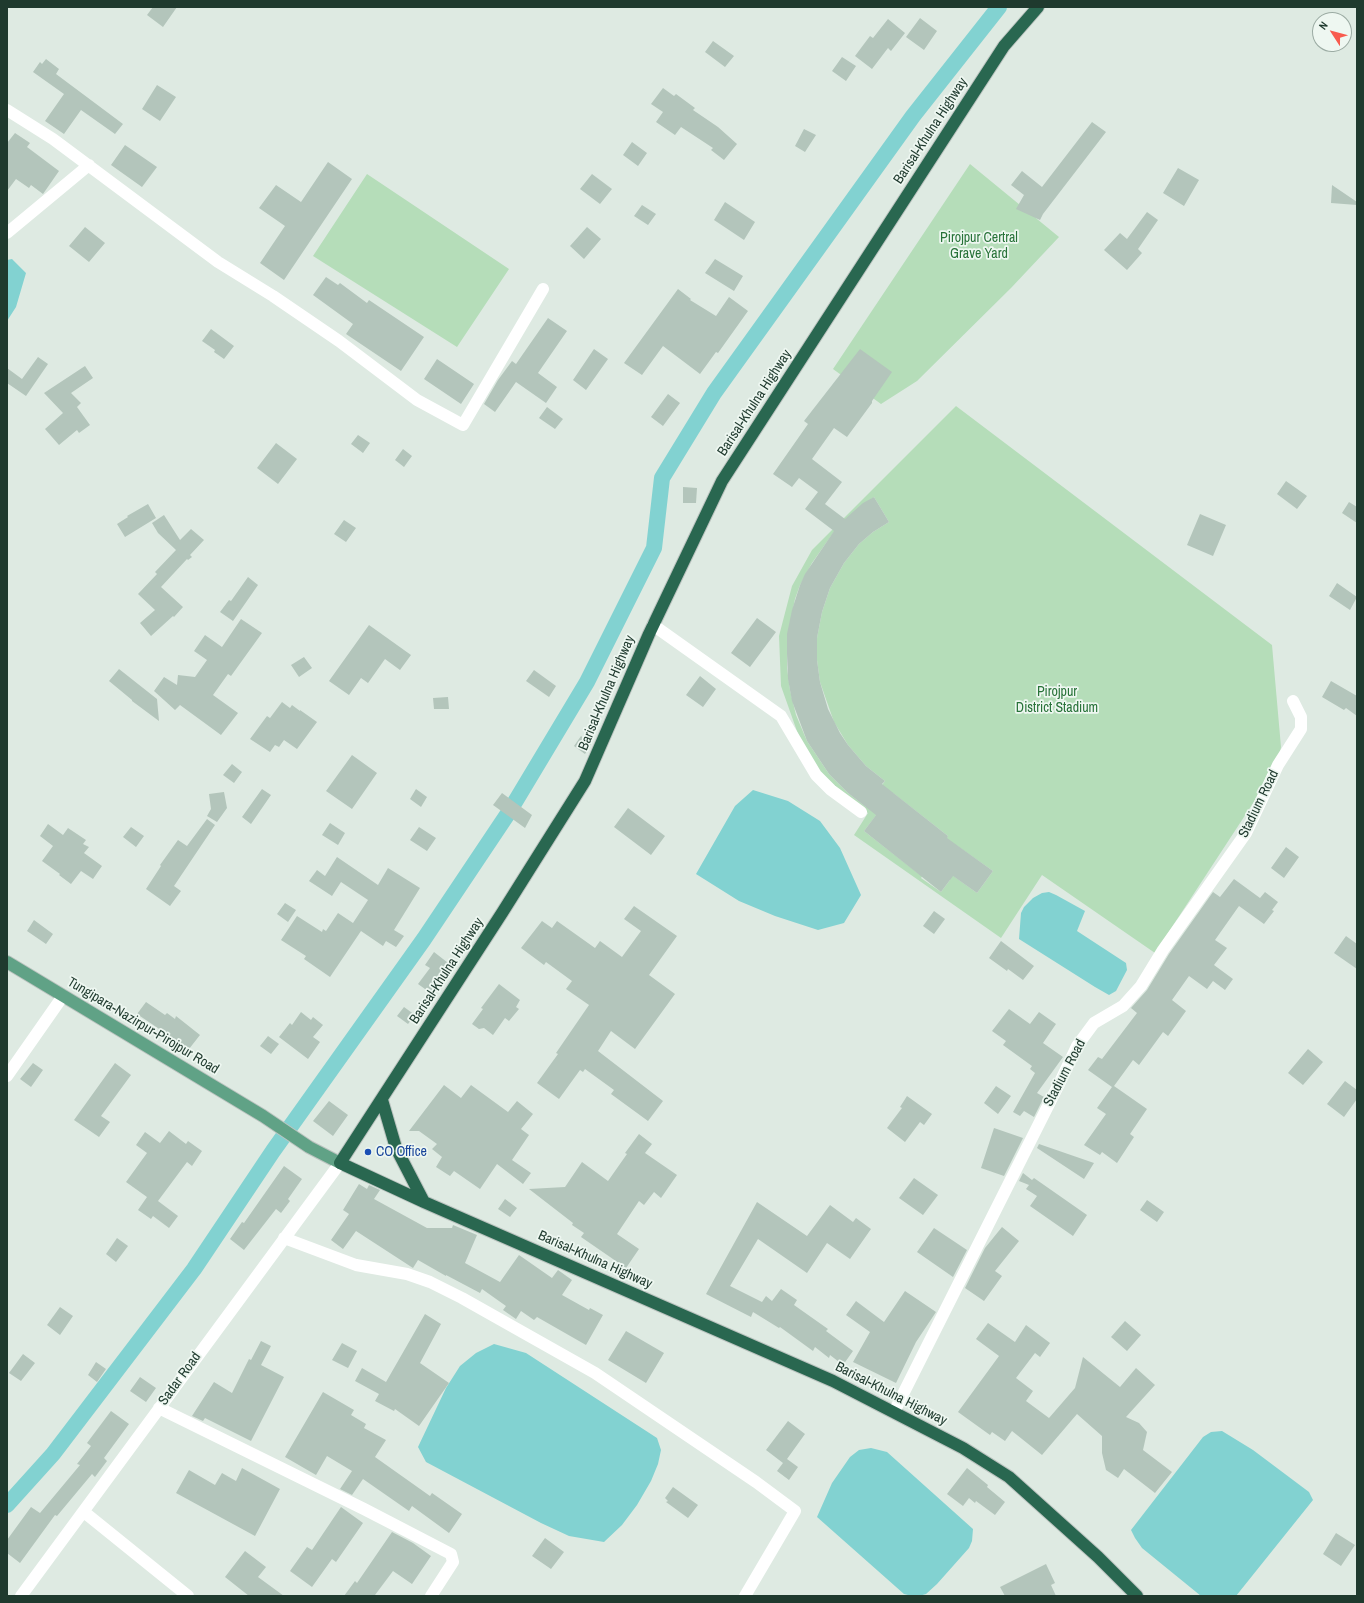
<!DOCTYPE html>
<style>
body{margin:0}
#map{position:relative;width:1364px;height:1603px;overflow:hidden;background:#deeae2;font-family:"Archivo Narrow",sans-serif}
canvas{display:block}
.frame{position:absolute;inset:0;border:8px solid #1f3a2e;pointer-events:none}
.north{position:absolute;left:1312px;top:12px;width:40px;height:40px;box-sizing:border-box;background:#eef7f1;border:1px solid #9baba3;border-radius:50%;rotate:306deg;font-size:11px;font-weight:700;line-height:16px;text-align:center;color:#1f3a2e}
.north::after{content:'';display:block;margin:auto;width:14px;height:18px;background:#f85b4e;clip-path:polygon(50% 0,100% 100%,50% 72%,0 100%)}
</style>
<div id="map">
<canvas width="1364" height="1603"></canvas>
<div class="frame"></div>
<div class="north">N</div>
</div>
<script>
const ctx = document.querySelector('canvas').getContext('2d');
ctx.lineJoin = 'round';
function fillPath(path, color) {
  ctx.fillStyle = color;
  ctx.fill(path, 'evenodd');
}
function shape(rows) {
  const path = new Path2D();
  for (const r of rows) {
    path.moveTo(r[0], r[1]);
    for (let i = 2; i < r.length; i += 2) path.lineTo(r[i], r[i + 1]);
  }
  return path;
}
function strokePath(path, color, width, dash) {
  ctx.strokeStyle = color;
  ctx.lineWidth = width;
  ctx.lineCap = dash ? 'butt' : 'round';
  ctx.setLineDash(dash || []);
  ctx.stroke(path);
}
function label(font, color, halo, rows, align = 'center') {
  ctx.font = font + ' "Archivo Narrow",sans-serif';
  ctx.lineWidth = 3.5;
  ctx.setLineDash([]);
  ctx.textBaseline = 'middle';
  ctx.strokeStyle = halo;
  ctx.fillStyle = color;
  for (const [text, x, y, turn = 0] of rows) {
    ctx.save();
    ctx.translate(x, y);
    ctx.rotate((+turn || 0) * Math.PI / 180);
    ctx.textAlign = isNaN(turn) ? turn : align;
    if (halo) ctx.strokeText(text, 0, 0);
    ctx.fillText(text, 0, 0);
    ctx.restore();
  }
}
const green = shape([
 [970,164,1059,237,1011,288,917,381,881,404,833,369],
 [367,174,509,269,457,347,313,256],
 [956,406,1272,645,1281,747,1278,765,1155,953,1042,875,1001,938,854,835,868,813,820,774,798,734,781,686,779,636,792,586,812,550],
 [874,497,889,522,873,532,859,544,844,563,830,588,822,612,817,638,817,660,820,682,834,722,848,745,866,766,885,781,866,807,848,793,829,774,807,741,796,715,790,690,787,668,787,639,795,599,800,585,812,563,838,526],
 [893,793,948,836,919,874,864,831],
 [956,845,993,871,977,893,941,867],
 [930,865,950,880,941,892,921,878]
]);
const water = shape([
 [12,259,26,273,16,307,7,321,7,260],
 [753,790,788,801,820,821,840,848,861,895,844,923,818,930,775,916,739,901,696,874,735,806],
 [1049,892,1056,895,1085,911,1077,931,1126,963,1127,970,1116,991,1109,995,1095,987,1019,939,1021,913,1024,907,1033,898,1042,893],
 [494,1344,526,1353,657,1438,661,1450,658,1464,651,1481,637,1505,622,1525,604,1542,569,1536,541,1523,426,1462,418,1447,446,1388,460,1366,476,1353],
 [1222,1431,1253,1450,1309,1492,1313,1500,1236,1596,1201,1596,1142,1548,1135,1538,1131,1530,1203,1437,1211,1432],
 [871,1448,887,1452,973,1529,972,1541,969,1548,937,1584,926,1594,919,1596,912,1596,904,1594,817,1517,832,1483,850,1457,859,1450]
]);
const canal = shape([
 [7,1505,53,1454,194,1269,273,1151,424,939,509,812,587,682,654,548,662,478,714,393,913,116,999,7]
]);
const building = shape([
 [153,7,177,7,163,27,147,15],
 [920,18,937,31,924,50,906,37],
 [888,19,905,33,891,51,888,48,872,69,855,56,870,36,873,38],
 [713,41,734,56,725,67,705,52],
 [842,57,856,66,846,81,832,71],
 [46,59,59,69,56,74,123,124,115,134,81,110,64,134,45,121,64,94,33,72,40,62,42,64],
 [157,85,176,97,160,121,142,109],
 [663,88,674,96,676,94,695,108,693,110,718,127,737,144,724,160,711,150,713,148,681,127,675,135,656,122,663,112,651,104],
 [1092,122,1106,132,1043,214,1040,220,1016,209,1024,195,1011,185,1022,171,1042,187],
 [804,129,816,135,805,152,795,146],
 [15,133,30,143,27,147,59,171,43,194,31,185,29,188,16,179,7,191,7,143],
 [632,142,647,153,638,166,623,155],
 [125,145,157,167,142,187,111,165],
 [328,162,352,179,284,280,260,263,285,226,259,208,276,185,301,202],
 [1178,168,1199,180,1184,206,1163,193],
 [592,174,612,189,600,204,580,189],
 [1332,185,1357,202,1357,205,1331,203],
 [725,202,755,222,744,240,714,220],
 [642,205,656,214,648,225,634,216],
 [1147,212,1158,220,1138,249,1142,253,1127,270,1104,250,1120,233,1127,239],
 [85,227,105,243,89,262,69,246],
 [587,227,601,239,584,259,570,246],
 [715,259,743,276,734,291,705,273],
 [326,277,338,285,340,283,367,303,369,300,424,337,401,371,346,334,353,324,313,295],
 [678,289,691,299,690,300,716,316,729,297,748,311,718,353,716,352,700,374,663,346,642,375,624,363],
 [548,318,567,331,538,373,557,387,546,403,516,382,495,412,484,404,498,380,512,361,516,364],
 [211,329,234,346,224,359,214,352,215,350,202,341],
 [594,349,608,359,586,390,573,380],
 [860,349,892,372,872,401,872,403,847,437,834,428,812,459,842,482,825,504,845,519,863,503,874,497,889,522,873,532,859,544,844,563,830,588,822,612,817,638,817,660,820,682,828,709,840,733,848,745,866,766,885,781,882,784,948,836,947,838,993,871,977,893,953,876,941,892,864,831,876,815,848,793,829,774,807,741,792,701,788,679,787,654,787,634,792,610,800,585,805,574,834,531,805,509,818,492,799,478,792,487,773,474,808,424,804,421],
 [38,357,48,364,26,396,7,383,7,368,22,379],
 [437,359,474,384,461,404,424,379],
 [85,366,93,378,71,393,81,403,77,407,90,425,79,433,77,430,59,445,45,429,63,413,44,393],
 [668,394,680,403,663,426,651,417],
 [547,407,563,419,555,429,539,418],
 [358,435,370,443,363,453,351,444],
 [276,443,297,459,278,484,257,468],
 [403,449,412,456,404,467,395,460],
 [1286,481,1307,496,1297,509,1277,494],
 [683,487,697,488,696,503,683,503],
 [1349,502,1357,507,1357,523,1342,513],
 [148,504,156,518,125,537,117,524,128,517,127,516],
 [1200,514,1226,525,1213,556,1187,545],
 [164,515,180,540,191,529,204,540,190,555,192,557,188,560,187,559,161,587,183,607,174,617,173,616,151,636,140,623,155,610,138,594,157,574,155,572,176,550,158,533,152,523],
 [344,520,356,528,346,542,334,534],
 [248,577,258,585,233,621,220,612,229,600,231,601],
 [1337,583,1357,597,1350,610,1329,596],
 [757,618,776,632,750,667,731,653],
 [241,619,262,633,231,676,228,674,213,695,238,713,221,735,180,705,175,710,154,691,164,677,177,685,178,675,195,677,207,660,194,651,205,635,222,647],
 [369,625,411,655,400,670,385,659,368,683,361,678,349,695,329,681],
 [304,657,312,668,299,677,291,665],
 [119,669,157,699,159,721,132,701,132,700,109,681],
 [534,670,556,686,549,697,526,681],
 [700,676,716,689,703,707,686,695],
 [1331,681,1357,696,1357,716,1346,708,1344,710,1322,697],
 [448,697,449,709,434,709,433,698],
 [282,702,290,708,292,705,300,711,300,710,317,722,297,749,284,740,279,747,275,745,270,752,250,739,267,716,270,718],
 [581,736,591,744,585,754,574,746],
 [352,755,377,773,352,809,326,791],
 [232,764,242,772,234,783,223,775],
 [262,789,271,795,251,824,242,817],
 [416,789,427,797,421,807,410,799],
 [224,792,227,808,217,822,207,816,211,809,209,794],
 [502,793,532,815,525,828,493,805],
 [628,808,665,836,651,855,614,827],
 [207,819,215,825,174,886,181,891,170,906,146,889,161,866,160,865,178,840,187,846],
 [330,823,345,833,338,845,322,835],
 [48,824,63,835,68,828,86,840,83,844,89,847,84,853,102,866,93,879,81,871,71,884,59,875,60,874,42,861,53,846,40,836],
 [131,827,144,836,136,847,123,837],
 [419,827,436,838,427,851,410,840],
 [1286,847,1299,857,1284,878,1271,868],
 [337,857,378,885,388,868,420,888,394,930,404,936,396,947,386,941,383,946,361,931,330,977,304,959,306,956,281,940,297,916,322,932,323,929,326,931,338,913,353,923,368,900,341,882,332,896,309,881,317,870,325,876],
 [1234,879,1260,898,1265,892,1278,902,1272,910,1274,911,1264,924,1239,906,1215,940,1227,948,1214,965,1233,979,1225,990,1213,981,1207,989,1189,976,1172,1000,1186,1011,1168,1036,1163,1032,1139,1065,1133,1060,1114,1086,1147,1109,1130,1134,1134,1137,1117,1163,1102,1152,1100,1155,1084,1145,1106,1114,1097,1108,1112,1087,1088,1070,1098,1057,1102,1059,1137,1013,1131,1008,1147,990,1169,954,1213,892,1220,897],
 [285,903,296,910,288,922,277,914],
 [634,906,677,936,649,975,675,994,635,1049,611,1031,598,1051,663,1101,648,1121,611,1094,614,1090,585,1069,583,1072,580,1070,559,1099,537,1083,558,1054,556,1053,589,1005,566,989,572,981,546,962,544,965,521,948,542,921,552,928,557,921,595,948,600,941,622,957,641,931,624,919],
 [934,911,945,919,934,934,923,926],
 [34,920,53,934,46,944,27,931],
 [1346,936,1357,944,1357,969,1334,953],
 [1001,941,1034,966,1023,980,1008,969,1007,971,989,958],
 [434,952,452,966,432,994,418,984,430,968,425,965],
 [499,984,520,1000,516,1007,519,1009,509,1021,505,1018,493,1035,484,1028,479,1029,472,1024,483,1009,481,1008],
 [146,1002,165,1015,167,1013,175,1019,176,1016,200,1035,189,1049,137,1014],
 [404,1007,415,1015,408,1024,397,1016],
 [1009,1009,1030,1024,1039,1012,1056,1024,1043,1043,1063,1057,1037,1093,1044,1097,1034,1117,1024,1111,1020,1116,1013,1112,1035,1073,1030,1069,1032,1066,1003,1045,1006,1041,992,1031],
 [301,1012,311,1020,313,1017,323,1025,313,1037,320,1042,308,1059,279,1037,290,1023,292,1025],
 [268,1036,279,1044,271,1054,260,1046],
 [1308,1049,1323,1062,1303,1085,1288,1073],
 [33,1063,43,1070,31,1087,20,1079],
 [115,1063,131,1075,101,1116,110,1122,99,1137,74,1120],
 [1345,1081,1357,1090,1357,1099,1344,1117,1327,1104],
 [444,1085,461,1098,471,1085,508,1112,517,1101,533,1114,521,1129,529,1135,512,1160,531,1173,523,1184,497,1164,480,1189,454,1171,450,1176,436,1167,442,1157,432,1149,437,1144,419,1131,409,1131],
 [996,1086,1011,1096,998,1114,984,1103],
 [907,1096,932,1114,924,1125,920,1122,905,1142,887,1128,902,1108,900,1107],
 [329,1101,348,1115,333,1136,313,1121],
 [994,1128,1023,1138,1004,1176,981,1168],
 [169,1131,186,1144,188,1141,202,1151,192,1166,187,1162,158,1201,178,1216,169,1228,153,1216,151,1219,138,1210,147,1197,126,1182,147,1153,136,1145,145,1132,160,1143],
 [639,1134,652,1144,645,1153,677,1175,661,1198,654,1192,644,1205,639,1201,617,1234,639,1249,626,1268,581,1237,584,1233,572,1225,573,1223,529,1189,565,1187,582,1162,608,1181,627,1154,625,1153],
 [1039,1144,1094,1163,1084,1179,1037,1148],
 [284,1166,302,1179,288,1199,290,1201,281,1213,276,1209,244,1250,230,1239,242,1222,244,1223],
 [1023,1173,1032,1180,1034,1178,1087,1215,1073,1236,1030,1206,1037,1196,1026,1189,1029,1185,1019,1181],
 [914,1178,938,1195,923,1215,899,1198],
 [359,1184,367,1189,369,1185,380,1190,374,1199,427,1228,452,1228,453,1225,477,1235,465,1263,500,1282,519,1255,552,1278,558,1270,572,1280,562,1295,589,1310,590,1308,603,1315,586,1345,537,1317,534,1320,521,1311,516,1319,503,1310,506,1306,482,1289,480,1293,446,1275,446,1276,418,1260,413,1268,356,1231,343,1249,331,1240,349,1214,343,1210],
 [505,1199,517,1208,510,1217,498,1209],
 [1147,1200,1164,1212,1157,1222,1140,1210],
 [757,1202,807,1236,830,1205,853,1222,856,1218,871,1229,850,1259,827,1243,807,1273,758,1239,730,1286,762,1302,766,1296,772,1301,781,1289,797,1300,794,1305,828,1329,826,1331,853,1351,843,1365,830,1355,829,1358,815,1347,813,1351,780,1327,779,1328,753,1312,751,1317,706,1294],
 [1002,1227,1019,1241,995,1271,1002,1276,984,1301,965,1288,985,1248],
 [934,1228,967,1250,953,1277,917,1252],
 [117,1238,128,1246,116,1262,106,1254],
 [905,1291,936,1312,916,1342,896,1383,853,1362,870,1332,846,1315,856,1301,884,1322],
 [60,1307,73,1316,60,1335,47,1325],
 [425,1314,441,1324,420,1363,449,1383,419,1426,395,1409,394,1411,375,1401,379,1394,355,1381,362,1368,386,1382],
 [1125,1321,1141,1335,1127,1351,1111,1337],
 [988,1323,1015,1342,1026,1325,1050,1343,1040,1357,1035,1353,1016,1378,1033,1391,1026,1401,1049,1418,1075,1388,1083,1357,1120,1387,1136,1368,1155,1385,1126,1417,1139,1423,1147,1432,1143,1450,1172,1472,1155,1493,1124,1469,1118,1478,1106,1470,1102,1453,1102,1436,1077,1414,1042,1455,1012,1431,1005,1441,992,1432,990,1435,958,1412,999,1356,976,1339],
 [626,1331,664,1353,646,1383,608,1360],
 [261,1341,271,1346,261,1365,284,1377,251,1441,205,1418,203,1421,192,1416,214,1382,232,1393,249,1359,251,1360],
 [342,1343,357,1351,348,1368,332,1360],
 [23,1354,35,1363,21,1381,9,1373],
 [96,1362,106,1369,97,1382,88,1375],
 [140,1377,156,1388,146,1402,130,1391],
 [323,1392,354,1410,351,1415,366,1424,364,1428,386,1440,375,1457,430,1496,432,1493,462,1514,449,1533,412,1506,409,1511,363,1479,352,1495,340,1489,352,1471,327,1456,316,1475,285,1457],
 [111,1411,129,1424,104,1458,107,1461,95,1477,92,1474,57,1516,55,1515,20,1563,7,1553,7,1540,31,1507,40,1513,80,1465,77,1464,91,1446,87,1443],
 [788,1421,805,1434,787,1459,798,1467,789,1480,777,1471,783,1463,766,1450],
 [242,1468,280,1489,255,1536,176,1493,189,1470,215,1485,222,1473,236,1481],
 [967,1468,988,1485,987,1487,1005,1502,995,1515,976,1501,975,1503,969,1498,963,1506,947,1494],
 [673,1487,698,1505,688,1518,666,1502,668,1501,665,1498],
 [341,1507,363,1523,336,1562,332,1559,312,1587,290,1571,307,1547,312,1550],
 [392,1532,413,1543,431,1556,412,1584,393,1571,375,1595,376,1596,344,1596,355,1581,357,1583],
 [1336,1533,1355,1545,1341,1566,1323,1554],
 [545,1538,564,1552,551,1569,532,1556],
 [245,1551,266,1567,258,1577,284,1596,249,1596,225,1577],
 [1046,1564,1055,1583,1051,1585,1056,1596,1005,1596,1000,1587]
]);
const minor = shape([
 [7,110,53,139,218,262,273,296,339,341,417,400,463,425,543,289],
 [7,233,89,165],
 [653,625,781,716,816,775,831,790,861,812],
 [7,1076,63,996],
 [284,1238,356,1265,407,1274,430,1282,462,1298,595,1373,756,1482,795,1511,745,1596],
 [159,1408,364,1509,451,1554,453,1562,431,1596],
 [894,1412,1060,1082,1077,1046,1094,1023,1123,1006,1141,986,1163,950,1246,833,1278,765,1301,729,1301,717,1293,701],
 [84,1512,188,1596],
 [21,1596,340,1163]
]);
const major = shape([
 [7,962,263,1116,309,1147,340,1163]
]);
const highway = shape([
 [1038,7,1004,46,722,481,649,634,585,781,502,913,340,1163,424,1202,833,1381,963,1448,1009,1477,1098,1557,1137,1596],
 [382,1100,396,1148,424,1202]
]);
const markers = [
 [368,1152,4,"#1a4fb4"]
];
const streetNames = [
 ["Barisal-Khulna Highway",931,131,-57],
 ["Barisal-Khulna Highway",755,403,-57],
 ["Barisal-Khulna Highway",607,693,-67],
 ["Stadium Road",1259,804,-64],
 ["Barisal-Khulna Highway",447,971,-57],
 ["Tungipara-Nazirpur-Pirojpur Road",143,1026,31],
 ["Stadium Road",1065,1073,-62],
 ["Barisal-Khulna Highway",595,1260,24],
 ["Sadar Road",180,1379,-54],
 ["Barisal-Khulna Highway",891,1394,27]
];
const parkNames = [
 ["Pirojpur Certral",979,238],
 ["Grave Yard",979,254],
 ["Pirojpur",1057,692],
 ["District Stadium",1057,708]
];
const transitNames = [
 ["CO Office",376,1152]
];
fillPath(green, '#b5ddb9');
fillPath(water, '#82d2d1');
strokePath(canal, '#82d2d1', 16);
fillPath(building, '#b3c5bb');
strokePath(major, '#bcc4c0', 14);
strokePath(highway, '#bcc4c0', 14);
strokePath(minor, '#fff', 12);
strokePath(major, '#60a286', 12);
strokePath(highway, '#296750', 12);
for (const [x, y, r, color] of markers) {
  const dot = new Path2D();
  dot.arc(x, y, r, 0, 2 * Math.PI);
  ctx.fillStyle = color;
  ctx.fill(dot);
  strokePath(dot, '#eef7f1', 1.5);
}
label('14px', '#1f3a2e', '#eef7f1', streetNames);
label('14px', '#277238', '#eef7f1', parkNames);
label('14px', '#164399', '#eef7f1', transitNames, 'left');
</script>
